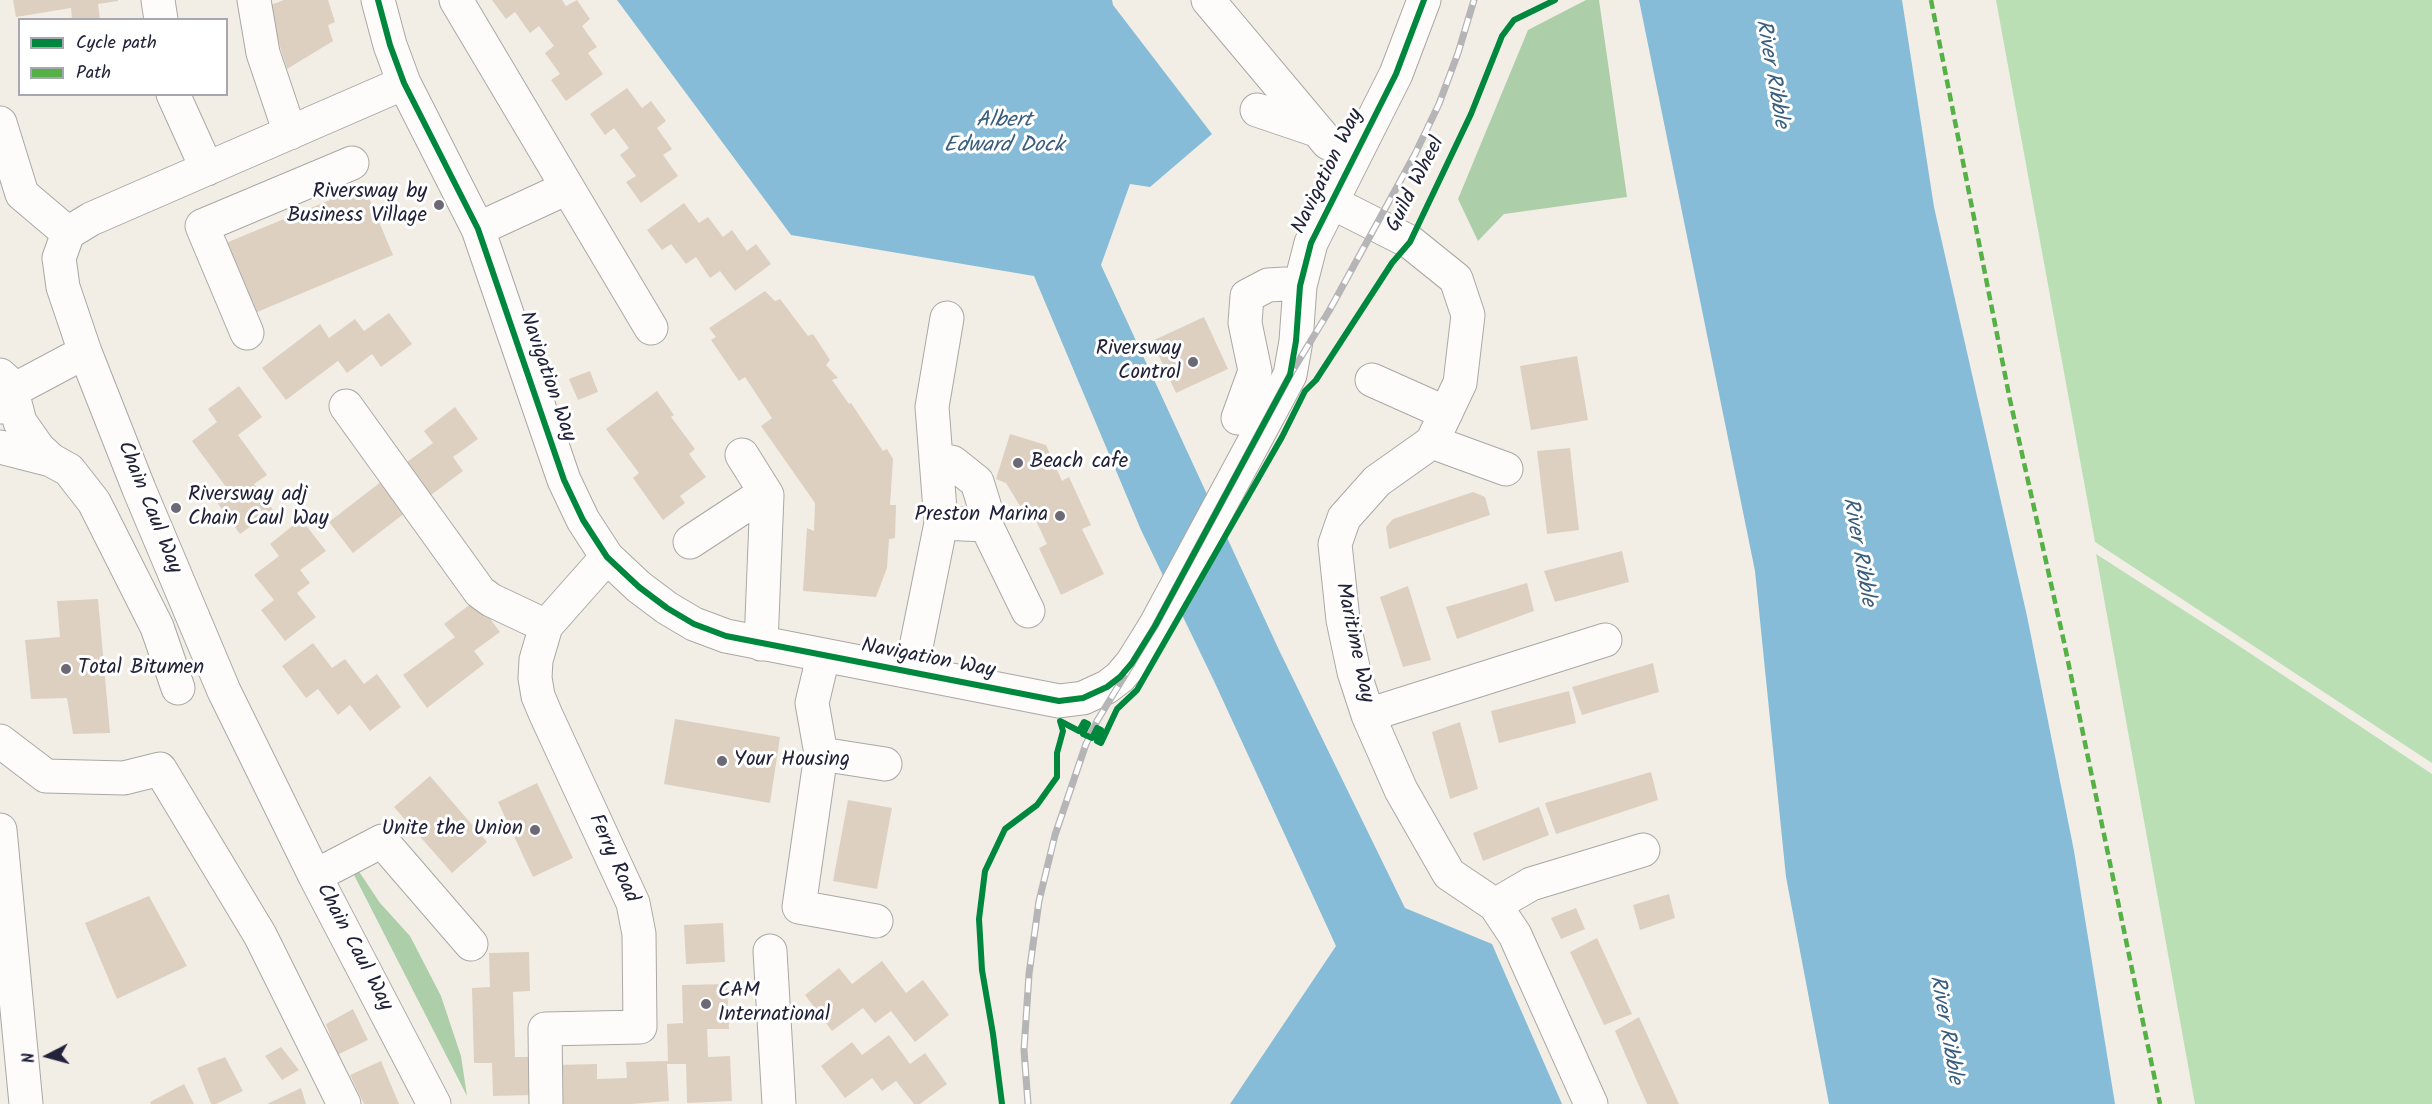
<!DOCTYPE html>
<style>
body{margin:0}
#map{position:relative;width:2432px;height:1104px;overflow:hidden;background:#f2eee5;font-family:Kalam,sans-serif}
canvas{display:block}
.legend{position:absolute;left:18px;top:18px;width:210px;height:78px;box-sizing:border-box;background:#fff;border:2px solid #a7a7b1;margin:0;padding:8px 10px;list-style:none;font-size:18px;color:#22223b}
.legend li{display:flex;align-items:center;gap:12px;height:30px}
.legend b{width:30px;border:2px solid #a7a7b1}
.north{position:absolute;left:18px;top:1026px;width:60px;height:60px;-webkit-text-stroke:4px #fff;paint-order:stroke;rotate:264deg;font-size:16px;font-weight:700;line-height:24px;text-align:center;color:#22223b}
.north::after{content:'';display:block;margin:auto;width:21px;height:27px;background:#22223b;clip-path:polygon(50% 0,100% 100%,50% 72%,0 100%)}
</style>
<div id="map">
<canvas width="2432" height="1104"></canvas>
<ul class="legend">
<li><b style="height:8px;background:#00873e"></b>Cycle path</li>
<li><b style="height:8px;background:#55b146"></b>Path</li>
</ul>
<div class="north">N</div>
</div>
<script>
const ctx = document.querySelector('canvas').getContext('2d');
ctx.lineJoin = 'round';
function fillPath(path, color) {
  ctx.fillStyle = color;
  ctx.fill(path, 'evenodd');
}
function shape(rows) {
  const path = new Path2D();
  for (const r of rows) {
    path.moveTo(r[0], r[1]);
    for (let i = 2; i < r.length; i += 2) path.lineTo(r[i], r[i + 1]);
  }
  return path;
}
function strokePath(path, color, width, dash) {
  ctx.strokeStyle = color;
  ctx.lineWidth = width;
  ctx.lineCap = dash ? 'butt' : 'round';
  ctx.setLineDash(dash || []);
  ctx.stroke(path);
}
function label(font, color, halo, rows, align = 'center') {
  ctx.font = font + ' Kalam,sans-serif';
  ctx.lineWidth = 6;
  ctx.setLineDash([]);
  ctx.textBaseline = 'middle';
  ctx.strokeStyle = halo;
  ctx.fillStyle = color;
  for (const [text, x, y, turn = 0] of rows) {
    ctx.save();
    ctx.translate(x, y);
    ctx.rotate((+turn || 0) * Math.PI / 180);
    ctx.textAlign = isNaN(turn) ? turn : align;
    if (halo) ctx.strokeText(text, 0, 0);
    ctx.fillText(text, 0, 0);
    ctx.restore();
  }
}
const green = shape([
 [1996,0,2432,0,2432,763,2095,542],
 [2096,554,2230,640,2432,774,2432,1104,2195,1104]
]);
const forest = shape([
 [1586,0,1599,0,1627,197,1504,214,1478,241,1458,199,1528,30],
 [358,870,380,903,410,936,441,996,461,1056,467,1096,354,875]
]);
const water = shape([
 [617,0,1112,0,1113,5,1212,134,1150,187,1130,184,1101,265,1279,650,1405,908,1492,944,1562,1104,1230,1104,1336,946,1214,681,1141,530,1034,276,791,235],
 [1639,0,1902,0,1934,207,2027,616,2074,851,2115,1104,1829,1104,1786,877,1755,571]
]);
const building = shape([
 [13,0,118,0,118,1,98,4,100,20,72,20,71,8,16,17],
 [284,0,328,0,335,22,328,25,333,41,287,69,278,40,273,41,263,8],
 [492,0,562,0,566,6,577,0,590,19,582,26,597,47,588,53,603,74,566,101,551,80,560,74,545,53,554,46,539,26,530,33,515,12,506,19],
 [627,88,642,108,651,101,666,121,657,128,672,149,663,155,678,176,641,203,626,182,636,176,620,155,629,148,614,128,605,135,590,114],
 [364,186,393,255,250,315,221,245],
 [684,203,699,223,708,217,723,237,732,230,747,251,756,244,771,264,735,291,720,271,710,278,696,257,686,264,671,244,662,250,647,230],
 [765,291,775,301,780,299,808,336,813,334,830,360,826,365,838,378,832,380,849,404,851,403,883,451,887,449,893,459,890,505,896,505,895,538,889,539,887,568,876,597,803,591,807,528,814,531,815,503,761,426,772,418,745,377,739,381,711,340,716,337,709,328],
 [389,313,412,344,381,367,372,354,347,373,338,361,286,400,262,368,320,324,329,338,355,319,364,331],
 [1204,317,1228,369,1176,393,1152,341],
 [1577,356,1588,420,1531,430,1520,366],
 [590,371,598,392,578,400,569,379],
 [239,386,262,417,238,435,267,475,254,484,273,510,240,534,216,501,229,491,192,441,217,422,208,409],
 [657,391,674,415,671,417,695,449,689,454,706,477,680,496,685,503,663,520,633,478,639,473,606,429],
 [455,407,478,439,453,457,463,471,431,495,407,462,433,443,424,431],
 [1010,434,1046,445,1062,481,1069,477,1091,525,1082,529,1104,574,1061,595,1039,548,1047,544,1027,502,1020,506,1006,483,996,479],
 [1570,448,1579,530,1547,534,1537,451],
 [386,478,410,509,353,553,329,522],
 [1473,492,1485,497,1490,515,1389,549,1386,527,1393,519],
 [301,519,326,551,300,570,310,583,297,593,316,617,285,641,261,610,274,600,254,575,279,556,270,544],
 [1622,551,1629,582,1555,602,1544,571],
 [1527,583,1534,611,1457,639,1446,607],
 [1408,586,1431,660,1403,667,1380,597],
 [98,599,110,733,73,734,67,698,31,699,25,640,60,637,57,601],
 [476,600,500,632,474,651,484,664,427,708,403,675,455,637,444,624],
 [313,643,332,668,345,659,364,684,377,674,401,707,370,731,350,705,338,715,318,689,306,698,282,666],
 [1653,663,1659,692,1582,715,1572,687],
 [1569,691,1576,723,1499,743,1491,711],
 [675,719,780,737,770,803,664,784],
 [1460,722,1478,789,1450,799,1432,732],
 [1651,772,1658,800,1556,834,1545,803],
 [430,776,487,842,452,873,394,807],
 [537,783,573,858,533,877,498,802],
 [848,800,892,808,877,889,833,881],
 [1539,807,1549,835,1483,861,1473,833],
 [1669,894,1675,918,1640,930,1633,905],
 [149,896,187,966,117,999,85,923],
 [1576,908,1585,929,1561,939,1551,918],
 [723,923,725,962,686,964,684,925],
 [1597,938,1632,1014,1604,1025,1570,952],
 [529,952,530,991,513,992,515,1057,533,1057,533,1095,493,1096,492,1063,474,1063,472,988,490,987,489,953],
 [882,961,906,993,923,980,949,1015,915,1042,891,1011,875,1023,863,1008,832,1031,805,995,839,968,852,984],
 [727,984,729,1029,707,1029,708,1057,730,1056,732,1101,687,1103,686,1064,667,1064,669,1101,631,1104,558,1104,556,1065,597,1064,597,1079,627,1078,626,1062,668,1061,667,1024,683,1023,682,985],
 [353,1009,368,1040,337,1055,326,1024],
 [1639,1017,1679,1104,1647,1104,1615,1031],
 [889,1035,910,1064,925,1053,947,1084,920,1104,914,1104,896,1081,882,1091,872,1078,845,1098,821,1066,852,1042,862,1055],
 [281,1047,299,1070,282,1080,265,1056],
 [225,1057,243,1091,216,1104,211,1104,197,1068],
 [381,1061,399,1104,364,1104,350,1075],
 [184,1084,194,1104,151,1104,150,1102],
 [301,1088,306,1104,267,1104]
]);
const minor = shape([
 [158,0,161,20],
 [254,0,263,53,290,133],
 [378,0,390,45,404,83,478,229,564,480,583,520,607,557,639,587,667,608,694,624,726,636,1059,701,1083,698,1107,687,1120,677,1132,663,1155,626,1290,375,1296,341,1300,286,1311,243,1396,74,1424,0],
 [456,0,651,328],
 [1208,0,1328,143,1355,154],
 [404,83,91,219,68,233,59,258,63,287,85,352,139,489,224,691,315,876,434,1104],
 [173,94,207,169],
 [1257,110,1316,130],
 [0,123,22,194,68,233],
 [1331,202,1410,242,1456,279,1468,315,1460,383,1432,442,1377,481,1344,518,1335,544,1343,620,1354,672,1368,715,1401,790,1449,874,1495,905,1515,935,1591,1104],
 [478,229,567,188],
 [247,333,202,226,352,163],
 [0,375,10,384,20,422,39,449,51,460,0,447],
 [1372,380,1446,413],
 [346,406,480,592,491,600,546,626],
 [0,407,8,393,85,352],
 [1238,418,1255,371,1245,323,1247,296,1268,285,1285,284,1300,286],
 [1432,442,1506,469],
 [742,455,767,495,761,644],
 [51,460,69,470,94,502,157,627,178,688],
 [936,460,952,462,977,482,986,511,986,525],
 [941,523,986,525,1028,611],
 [690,542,757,498,767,495],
 [823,657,812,703,821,754,799,907,876,921],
 [911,672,941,523,932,407,947,318],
 [1368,715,1605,640],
 [0,741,46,776,124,778,160,769,260,935,344,1104],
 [821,754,885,764],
 [0,830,26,1104],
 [315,876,382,841,471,944],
 [1495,905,1531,884,1643,850],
 [770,951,779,1104],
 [546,1104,545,1029,640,1027,639,934,633,903,546,715,538,696,535,678,536,660,546,626,607,557]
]);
const rail = shape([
 [1028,1104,1024,1050,1029,974,1039,901,1055,835,1086,744,1097,721,1155,626,1290,375,1329,311,1415,154,1439,104,1458,53,1474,0]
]);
const quiet = shape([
 [1931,0,2010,400,2064,642,2160,1104]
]);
const cycleway = shape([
 [378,0,390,45,404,83,478,229,564,480,583,520,607,557,639,587,667,608,694,624,726,636,1059,701,1083,698,1107,687,1120,677,1132,663,1155,626,1290,375,1296,341,1300,286,1311,243,1396,74,1424,0],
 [1002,1104,993,1034,982,970,979,919,985,871,1005,829,1037,805,1057,777,1057,753,1063,731,1060,721,1079,731,1084,722,1088,724,1083,734,1092,738,1097,728,1101,730,1097,741,1101,743,1117,709,1137,690,1282,437,1305,391,1316,380,1392,263,1410,242,1471,114,1502,36,1514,20,1555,0]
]);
const markers = [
 [439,205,6,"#6b6976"],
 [1193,362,6,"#6b6976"],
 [1018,463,6,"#6b6976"],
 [176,508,6,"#6b6976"],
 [1060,516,6,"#6b6976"],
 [66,669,6,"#6b6976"],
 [722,761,6,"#6b6976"],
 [535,830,6,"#6b6976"],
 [706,1004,6,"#6b6976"]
];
const streetNames = [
 ["Navigation Way",1329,172,-64],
 ["Guild Wheel",1417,185,-63],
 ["Navigation Way",546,377,71],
 ["Chain Caul Way",148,508,68],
 ["Maritime Way",1353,643,78],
 ["Navigation Way",928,660,11],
 ["Ferry Road",612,859,66],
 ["Chain Caul Way",353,948,62]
];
const poiNames = [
 ["Riversway by",427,193,"right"],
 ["Business Village",427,217,"right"],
 ["Riversway",1181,350,"right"],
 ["Control",1181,374,"right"],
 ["Beach cafe",1030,463],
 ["Riversway adj",188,496],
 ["Chain Caul Way",188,520],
 ["Preston Marina",1048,516,"right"],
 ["Total Bitumen",78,669],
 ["Your Housing",734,761],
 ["Unite the Union",523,830,"right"],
 ["CAM",718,992],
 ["International",718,1016]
];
const waterNames = [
 ["River Ribble",1770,74,80],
 ["Albert",1004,122],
 ["Edward Dock",1004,147],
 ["River Ribble",1857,552,80],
 ["River Ribble",1944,1030,80]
];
fillPath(green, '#badfb4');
fillPath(forest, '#accea8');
fillPath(water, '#86bcd7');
fillPath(building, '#ddd0c1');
strokePath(minor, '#aaa8a5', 35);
strokePath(minor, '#fdfcfb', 33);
strokePath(rail, '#b5b4b6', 7);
strokePath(rail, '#fff', 4.5, [14]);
strokePath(quiet, '#55b146', 4.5, [9, 4.5]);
strokePath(cycleway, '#00873e', 6);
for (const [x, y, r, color] of markers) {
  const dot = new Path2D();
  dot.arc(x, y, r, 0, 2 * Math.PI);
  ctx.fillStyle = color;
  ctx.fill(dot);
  strokePath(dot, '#fff', 2);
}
label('21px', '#22223b', '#fff', streetNames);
label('21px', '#22223b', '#fff', poiNames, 'left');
label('italic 22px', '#3a5e7e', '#fff', waterNames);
</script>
